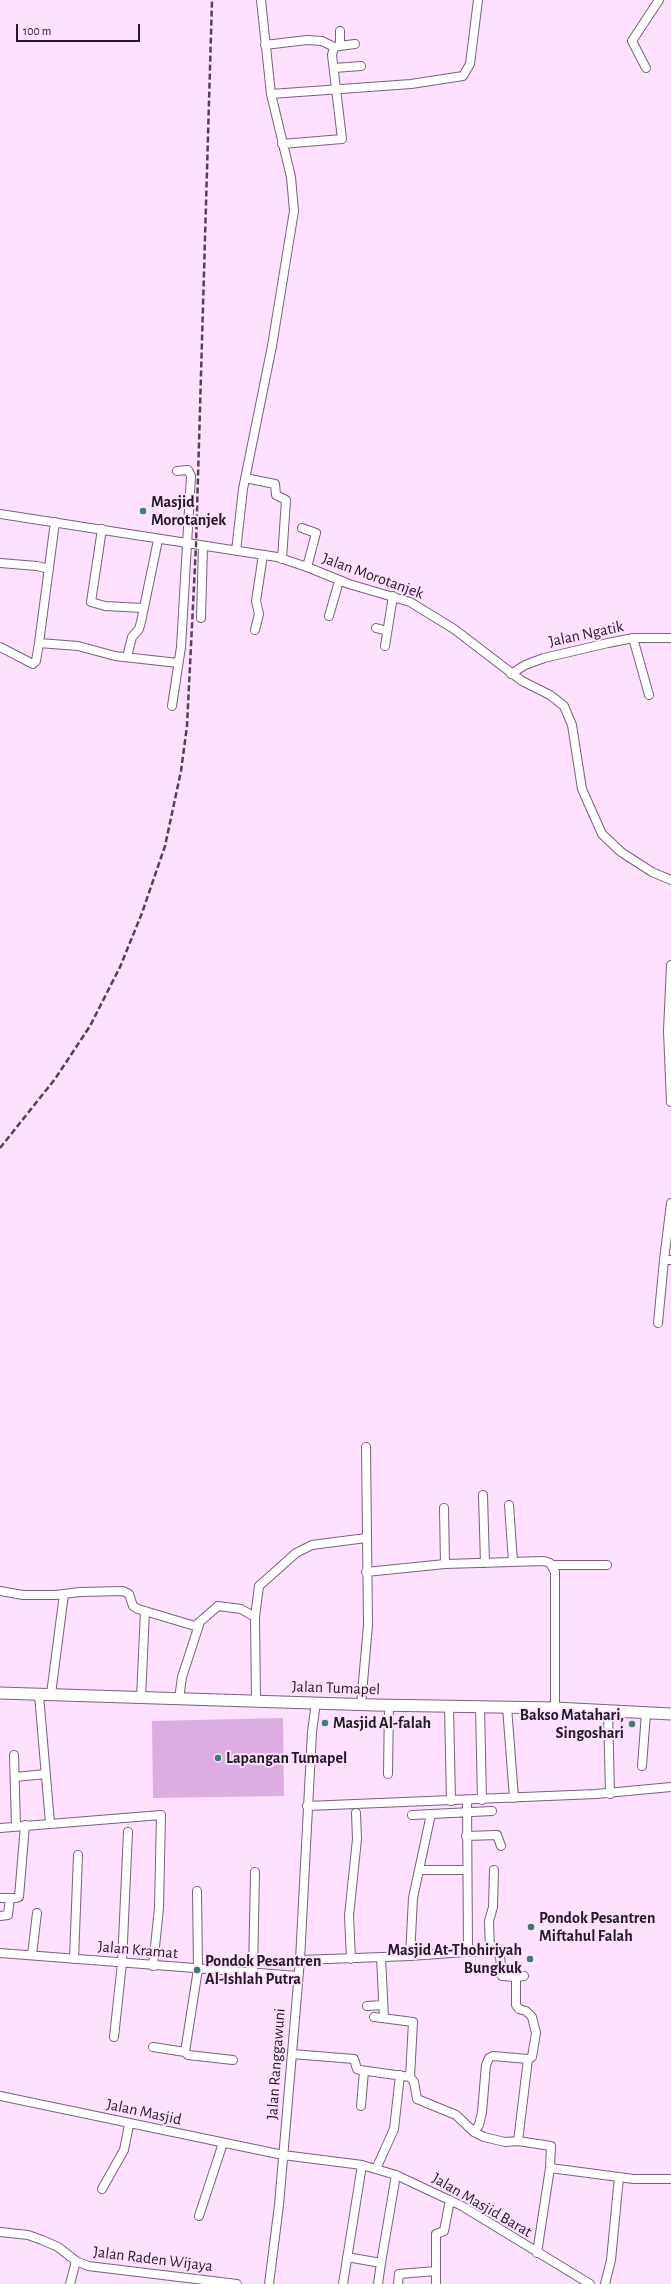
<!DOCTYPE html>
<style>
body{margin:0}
#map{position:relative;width:671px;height:2284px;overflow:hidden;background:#fde1ff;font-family:"Alegreya Sans",sans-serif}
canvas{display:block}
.scale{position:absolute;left:16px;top:24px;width:124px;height:18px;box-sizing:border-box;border:2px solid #241a25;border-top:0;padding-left:5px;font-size:12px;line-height:14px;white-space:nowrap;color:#241a25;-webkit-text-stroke:3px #fde1ff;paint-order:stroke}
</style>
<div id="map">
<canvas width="671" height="2284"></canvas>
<div class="scale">100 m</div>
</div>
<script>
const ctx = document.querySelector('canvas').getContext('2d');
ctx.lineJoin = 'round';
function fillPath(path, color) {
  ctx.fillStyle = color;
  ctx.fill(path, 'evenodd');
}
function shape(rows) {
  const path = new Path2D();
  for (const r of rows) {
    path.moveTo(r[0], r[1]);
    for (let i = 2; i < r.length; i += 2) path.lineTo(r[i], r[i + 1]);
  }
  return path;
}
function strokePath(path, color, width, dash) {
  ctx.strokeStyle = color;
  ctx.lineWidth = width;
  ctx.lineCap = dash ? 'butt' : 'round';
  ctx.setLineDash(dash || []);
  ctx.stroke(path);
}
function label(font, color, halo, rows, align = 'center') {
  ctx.font = font + ' "Alegreya Sans",sans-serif';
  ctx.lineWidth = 4;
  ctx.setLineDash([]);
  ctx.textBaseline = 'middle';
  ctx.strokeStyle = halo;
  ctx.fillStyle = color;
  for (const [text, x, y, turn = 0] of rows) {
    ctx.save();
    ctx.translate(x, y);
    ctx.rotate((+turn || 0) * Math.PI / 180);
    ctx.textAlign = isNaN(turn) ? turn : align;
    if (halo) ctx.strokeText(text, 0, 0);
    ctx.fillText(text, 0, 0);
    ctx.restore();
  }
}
const green = shape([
 [283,1718,284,1796,153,1798,152,1721]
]);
const street = shape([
 [265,45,307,40,322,41,334,47],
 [340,46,355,44],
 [334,68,361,66],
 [646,68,632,41,659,0],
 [271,94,411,84,463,76,470,64,478,0],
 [282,144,342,139,332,55,334,47,340,46,340,31],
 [245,478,275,484,276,495,286,500,282,559],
 [0,514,277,557,307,567,349,584,410,602,454,629,522,681,550,695,564,706,572,725,582,789,602,834,621,852,652,872,671,880],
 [302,528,316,533,307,567],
 [102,529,91,602,105,606,143,608],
 [236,551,243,489,272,346,294,211,291,177,271,94,261,0],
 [0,563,37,566,49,569],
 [329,616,339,581],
 [201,618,203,546],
 [376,628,387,631],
 [255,630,259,614,256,601,263,555],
 [633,638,649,695],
 [39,643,55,522],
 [385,646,393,596],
 [0,647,33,664,36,661,39,643,78,646,115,656,178,663],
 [127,657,132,637,139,629,141,622,158,540],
 [511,674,525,665,544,658,608,643,633,638,671,638],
 [172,706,181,647,191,476,188,470,177,471],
 [671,965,668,1031,671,1102],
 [671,1203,664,1260,671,1260],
 [658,1323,664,1260],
 [483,1495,485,1563],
 [509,1505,513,1562],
 [444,1508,445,1564],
 [553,1565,607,1565],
 [366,1572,445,1564,544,1561,550,1563,555,1572,555,1708],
 [0,1591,23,1595,56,1595,80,1592,123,1591,129,1594,133,1606,138,1609,195,1626,218,1606,241,1609,255,1617],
 [51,1694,64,1594],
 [39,1695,50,1823],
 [141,1698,145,1611],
 [179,1699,182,1677,199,1625],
 [256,1702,255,1617,259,1586,296,1553,312,1545,366,1538],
 [361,1705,368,1625,366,1447],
 [449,1706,451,1801],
 [480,1706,482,1800],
 [507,1707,514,1798],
 [608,1710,610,1794],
 [14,1755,16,1826],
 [642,1766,646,1713],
 [388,1774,389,1705],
 [15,1777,46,1774],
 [467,1800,468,1951],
 [307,1806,596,1794,671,1787],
 [412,1815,492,1811],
 [0,1828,161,1815,159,1908,153,1966],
 [466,1836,497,1835,501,1846],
 [419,1870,467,1870],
 [197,1891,198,1969,185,2052,188,2055,233,2060],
 [0,1898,16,1898,19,1897,25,1825],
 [0,1916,8,1915,10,1898],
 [490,1950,489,1921,493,1907,494,1870],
 [0,1953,298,1976],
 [32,1955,37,1913],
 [410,1956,413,1898,431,1814],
 [381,1957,384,2018],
 [74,1959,78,1855],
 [351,1959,349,1916,357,1839,356,1813],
 [300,1960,410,1956,493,1950,498,1952,500,1956,502,1976,516,1977],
 [253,1973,255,1872],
 [524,1976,516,1977,516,2005,519,2009,526,2011,532,2017,536,2033,532,2057,528,2059],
 [367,2006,383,2005],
 [374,2017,413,2022,410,2077],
 [114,2037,122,1963,128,1832],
 [153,2047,185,2052],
 [292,2054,354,2059,357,2069,360,2070,410,2077,414,2082,417,2099,456,2115,474,2132,484,2137,505,2142,518,2141,551,2146,550,2168,537,2253],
 [0,2096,283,2155,362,2165,396,2175,462,2206,590,2284],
 [361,2106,364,2071],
 [474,2132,479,2125,482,2112,486,2065,489,2058,493,2056,528,2059,518,2141],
 [550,2168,634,2179,671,2179],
 [376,2169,394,2129,400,2075],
 [102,2189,124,2150,129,2125],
 [199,2216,223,2143],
 [0,2232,28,2235,42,2240,58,2247,76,2261,88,2266,237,2284],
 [347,2257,381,2263,378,2284],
 [381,2263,396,2175],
 [70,2284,76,2261],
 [269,2284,279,2205,300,1960,312,1732,316,1702],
 [343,2284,362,2165],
 [398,2284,399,2274,436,2271],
 [436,2284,436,2234,444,2231,450,2200],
 [605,2284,611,2260,619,2177]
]);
const secondary = shape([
 [0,1693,375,1705,555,1708,671,1714]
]);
const rail = shape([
 [0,1148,55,1079,90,1026,120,967,142,913,165,846,181,771,187,726,196,545,212,0]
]);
const markers = [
 [143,511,4,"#3b7e6f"],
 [325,1723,4,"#3b7e6f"],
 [632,1724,4,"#3b7e6f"],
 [218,1758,4,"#3b7e6f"],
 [531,1927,4,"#3b7e6f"],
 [530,1959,4,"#3b7e6f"],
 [197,1970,4,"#3b7e6f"]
];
const poiNames = [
 ["Masjid",151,502],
 ["Morotanjek",151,520],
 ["Bakso Matahari,",624,1715,"right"],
 ["Singoshari",624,1733,"right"],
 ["Masjid Al-falah",333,1723],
 ["Lapangan Tumapel",226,1758],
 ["Pondok Pesantren",539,1918],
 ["Miftahul Falah",539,1936],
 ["Masjid At-Thohiriyah",522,1950,"right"],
 ["Bungkuk",522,1968,"right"],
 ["Pondok Pesantren",205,1961],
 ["Al-Ishlah Putra",205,1979]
];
const streetNames = [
 ["Jalan Morotanjek",373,576,20],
 ["Jalan Ngatik",586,634,-12],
 ["Jalan Tumapel",336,1688,2],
 ["Jalan Kramat",138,1950,5],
 ["Jalan Ranggawuni",276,2064,-86],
 ["Jalan Masjid",144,2112,12],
 ["Jalan Masjid Barat",482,2205,30],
 ["Jalan Raden Wijaya",153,2259,7]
];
fillPath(green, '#dcade0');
strokePath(street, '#79617b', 10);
strokePath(secondary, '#79617b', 13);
strokePath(street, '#fff', 8);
strokePath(secondary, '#fff', 11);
strokePath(rail, '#514352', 2.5, [6, 3]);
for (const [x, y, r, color] of markers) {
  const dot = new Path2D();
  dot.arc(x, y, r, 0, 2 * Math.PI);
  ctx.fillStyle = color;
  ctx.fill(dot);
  strokePath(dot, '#fde1ff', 1.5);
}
label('bold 16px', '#241a25', '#fde1ff', poiNames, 'left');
label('16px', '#241a25', '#fde1ff', streetNames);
</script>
